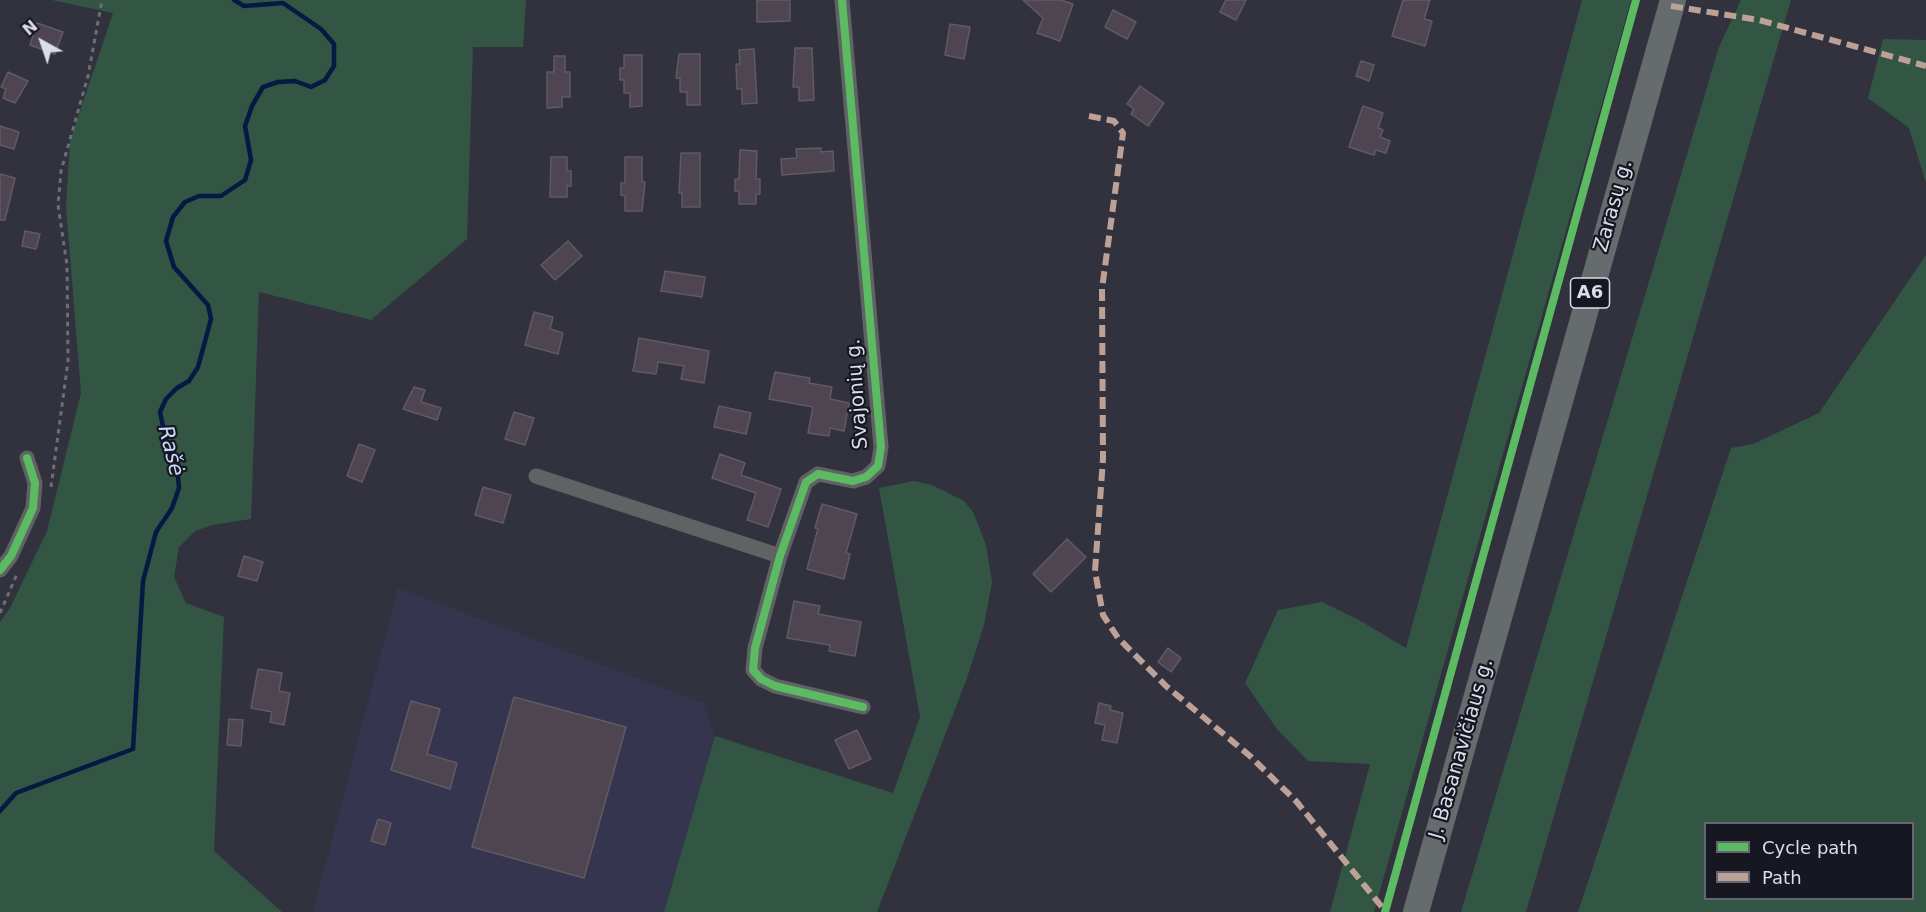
<!DOCTYPE html>
<meta charset="utf-8">
<style>
body{margin:0}
#map{position:relative;width:1926px;height:912px;overflow:hidden;background:#32323f;font-family:"DejaVu Sans",sans-serif}
canvas{display:block}
.legend{position:absolute;left:1704px;top:822px;width:210px;height:78px;box-sizing:border-box;background:#171721;border:2px solid #666672;margin:0;padding:8px 10px;list-style:none;font-size:18px;color:#dcddec}
.legend li{display:flex;align-items:center;gap:12px;height:30px}
.legend b{width:30px;border:2px solid #666672}
.north{position:absolute;left:12px;top:12px;width:60px;height:60px;-webkit-text-stroke:4px #171721;paint-order:stroke;rotate:320deg;font-size:16px;font-weight:700;line-height:24px;text-align:center;color:#dcddec}
.north::after{content:'';display:block;margin:auto;width:21px;height:27px;background:#dcddec;clip-path:polygon(50% 0,100% 100%,50% 72%,0 100%)}
</style>
<div id="map">
<canvas width="1926" height="912"></canvas>
<ul class="legend">
<li><b style="height:8px;background:#5cba63"></b>Cycle path</li>
<li><b style="height:8px;background:#bda197"></b>Path</li>
</ul>
<div class="north">N</div>
</div>
<script>
const ctx = document.querySelector('canvas').getContext('2d');
ctx.lineJoin = 'round';
function fillPath(path, color) {
  ctx.fillStyle = color;
  ctx.fill(path, 'evenodd');
}
function shape(rows) {
  const path = new Path2D();
  for (const r of rows) {
    path.moveTo(r[0], r[1]);
    for (let i = 2; i < r.length; i += 2) path.lineTo(r[i], r[i + 1]);
  }
  return path;
}
function strokePath(path, color, width, dash) {
  ctx.strokeStyle = color;
  ctx.lineWidth = width;
  ctx.lineCap = dash ? 'butt' : 'round';
  ctx.setLineDash(dash || []);
  ctx.stroke(path);
}
function label(font, color, halo, rows, align = 'center') {
  ctx.font = font + ' "DejaVu Sans",sans-serif';
  ctx.lineWidth = 4.5;
  ctx.setLineDash([]);
  ctx.textBaseline = 'middle';
  ctx.strokeStyle = halo;
  ctx.fillStyle = color;
  for (const [text, x, y, turn = 0] of rows) {
    ctx.save();
    ctx.translate(x, y);
    ctx.rotate((+turn || 0) * Math.PI / 180);
    ctx.textAlign = isNaN(turn) ? turn : align;
    if (halo) ctx.strokeText(text, 0, 0);
    ctx.fillText(text, 0, 0);
    ctx.restore();
  }
}
const built = shape([
 [398,588,703,703,715,736,664,912,313,912]
]);
const green = shape([
 [52,0,526,0,523,47,473,47,467,239,371,320,259,292,251,519,212,525,195,531,179,547,174,577,186,603,224,617,214,851,282,912,0,912,0,622,10,608,47,531,81,393,66,206,70,141,113,13],
 [1582,0,1631,0,1374,912,1330,912,1370,764,1308,761,1277,729,1245,683,1278,610,1322,602,1359,620,1406,648],
 [1741,0,1791,0,1526,912,1461,912,1719,47],
 [1883,39,1926,40,1926,183,1909,128,1868,98],
 [1926,255,1926,912,1578,912,1731,448,1753,444,1819,413],
 [1706,824,1912,824,1912,898,1706,898],
 [914,481,932,485,964,501,973,512,986,545,992,582,984,625,967,678,877,912,664,912,715,736,893,793,920,717,879,488]
]);
const stream = shape([
 [0,811,16,793,133,749,143,581,156,532,172,508,179,488,177,466,165,436,160,412,166,399,177,388,189,381,198,367,211,319,208,305,174,267,166,241,173,217,185,202,199,196,221,196,245,180,251,160,245,126,252,106,263,87,278,82,295,81,311,87,325,80,334,66,334,44,321,29,283,3,244,6,234,0]
]);
const building = shape([
 [757,0,790,0,790,21,757,22,757,0],
 [1023,0,1061,0,1073,4,1060,41,1037,33,1043,18,1023,0],
 [1226,0,1246,0,1236,20,1220,12,1226,0],
 [1403,0,1430,0,1424,19,1432,21,1425,46,1392,36,1403,0],
 [1113,10,1136,22,1127,39,1105,27,1113,10],
 [37,23,63,32,55,54,30,45,37,23],
 [950,24,970,27,964,59,945,55,950,24],
 [795,48,812,48,814,100,799,101,799,87,793,87,795,48],
 [754,49,757,103,742,104,742,89,737,89,736,64,740,64,739,50,754,49],
 [679,54,700,54,700,105,687,105,687,92,680,92,680,78,676,78,679,54],
 [624,55,642,55,642,106,630,107,630,93,624,93,624,80,620,80,620,68,624,68,624,55],
 [554,56,565,56,565,72,570,72,570,97,562,97,562,107,547,108,547,72,554,72,554,56],
 [1361,61,1374,65,1369,81,1356,76,1361,61],
 [8,72,28,81,15,103,3,98,6,89,1,87,8,72],
 [1140,86,1164,103,1148,126,1131,114,1134,109,1127,104,1140,86],
 [1363,106,1383,113,1378,128,1383,130,1380,137,1390,141,1386,153,1376,150,1374,155,1349,147,1363,106],
 [0,126,19,132,14,149,0,145,0,126],
 [821,148,821,152,833,151,834,171,782,175,781,159,797,158,796,149,821,148],
 [740,150,757,151,756,179,760,179,760,194,756,194,756,204,739,204,739,191,735,191,735,179,739,179,740,150],
 [681,153,700,153,700,207,682,207,682,193,679,193,681,153],
 [551,157,567,157,567,171,571,171,571,186,567,186,567,197,550,197,551,157],
 [625,157,642,157,642,182,645,182,642,211,625,211,625,196,621,195,621,183,625,183,625,157],
 [0,174,15,178,5,220,0,220,0,174],
 [25,231,40,234,36,249,22,246,25,231],
 [568,241,582,256,555,280,541,265,568,241],
 [665,271,705,277,702,297,661,291,665,271],
 [534,312,553,317,550,329,563,333,558,354,525,345,534,312],
 [639,338,709,351,704,383,681,379,684,366,658,362,656,374,633,371,639,338],
 [775,372,810,378,809,383,832,387,830,399,849,403,844,431,830,428,829,436,808,433,813,407,769,399,775,372],
 [414,387,425,390,421,402,441,408,437,420,403,409,414,387],
 [719,406,751,413,746,434,714,427,719,406],
 [514,412,534,418,525,445,505,439,514,412],
 [359,444,375,450,362,482,347,476,359,444],
 [720,454,745,463,741,475,781,489,768,527,747,520,756,493,712,478,720,454],
 [483,487,511,495,503,523,475,515,483,487],
 [822,504,857,514,846,553,850,554,844,579,807,569,818,529,815,528,822,504],
 [1067,539,1086,557,1051,592,1033,574,1067,539],
 [244,556,263,562,257,581,238,576,244,556],
 [794,601,820,606,818,614,861,622,855,656,829,651,830,645,787,638,794,601],
 [1168,648,1181,658,1171,672,1158,662,1168,648],
 [258,669,282,673,279,691,290,693,284,725,270,722,272,712,251,708,258,669],
 [514,697,626,727,584,878,472,847,514,697],
 [411,701,440,709,427,754,457,763,450,789,391,770,411,701],
 [1099,703,1111,706,1110,710,1123,713,1117,743,1102,740,1105,725,1095,723,1099,703],
 [229,719,243,720,241,746,227,745,229,719],
 [857,730,871,759,849,769,835,740,857,730],
 [378,819,391,823,385,845,371,841,378,819]
]);
const path = shape([
 [51,487,68,361,67,265,58,205,61,171,88,76,102,0],
 [0,613,17,574]
]);
const minor = shape([
 [842,0,881,447,878,466,866,477,853,481,818,474,806,482,780,556,755,648,753,670,761,679,775,686,863,707],
 [536,476,780,556],
 [0,570,11,556,33,508,35,483,27,458]
]);
const trunk = shape([
 [1416,912,1673,0]
]);
const quiet = shape([
 [1671,6,1759,20,1926,66],
 [1089,116,1114,121,1123,133,1102,289,1103,459,1095,571,1103,615,1118,638,1166,686,1250,756,1296,801,1386,912]
]);
const cycleway = shape([
 [842,0,881,447,878,466,866,477,853,481,818,474,806,482,780,556,755,648,753,670,761,679,775,686,863,707],
 [0,570,11,556,33,508,35,483,27,458],
 [1385,912,1636,0]
]);
const shields = [
 [1590,293,39]
];
const shieldNames = [
 ["A6",1590,293]
];
const streetNames = [
 ["Zarasų g.",1614,206,-74],
 ["Svajonių g.",858,394,-94],
 ["J. Basanavičiaus g.",1462,749,-74]
];
const waterNames = [
 ["Rašė",170,451,76]
];
fillPath(built, '#35354f');
fillPath(green, '#325544');
strokePath(stream, '#041a43', 4.5);
fillPath(building, '#4e4551');
strokePath(building, '#5f5a64', 1.5);
strokePath(path, '#6d6f72', 3, [4.5, 4.5]);
strokePath(minor, '#5f6363', 15);
strokePath(trunk, '#666b6d', 26);
strokePath(quiet, '#bda197', 6, [12, 6]);
strokePath(cycleway, '#5cba63', 8);
for (const [x, y, w] of shields) {
  const box = new Path2D();
  box.roundRect(x - w / 2, y - 15, w, 30, 4.5);
  ctx.fillStyle = '#171721';
  ctx.fill(box);
  strokePath(box, '#dcddec', 1.5);
}
label('bold 18px', '#dcddec', null, shieldNames);
label('20px', '#dcddec', '#171721', streetNames);
label('italic 21px', '#c7dbfa', '#171721', waterNames);
</script>
